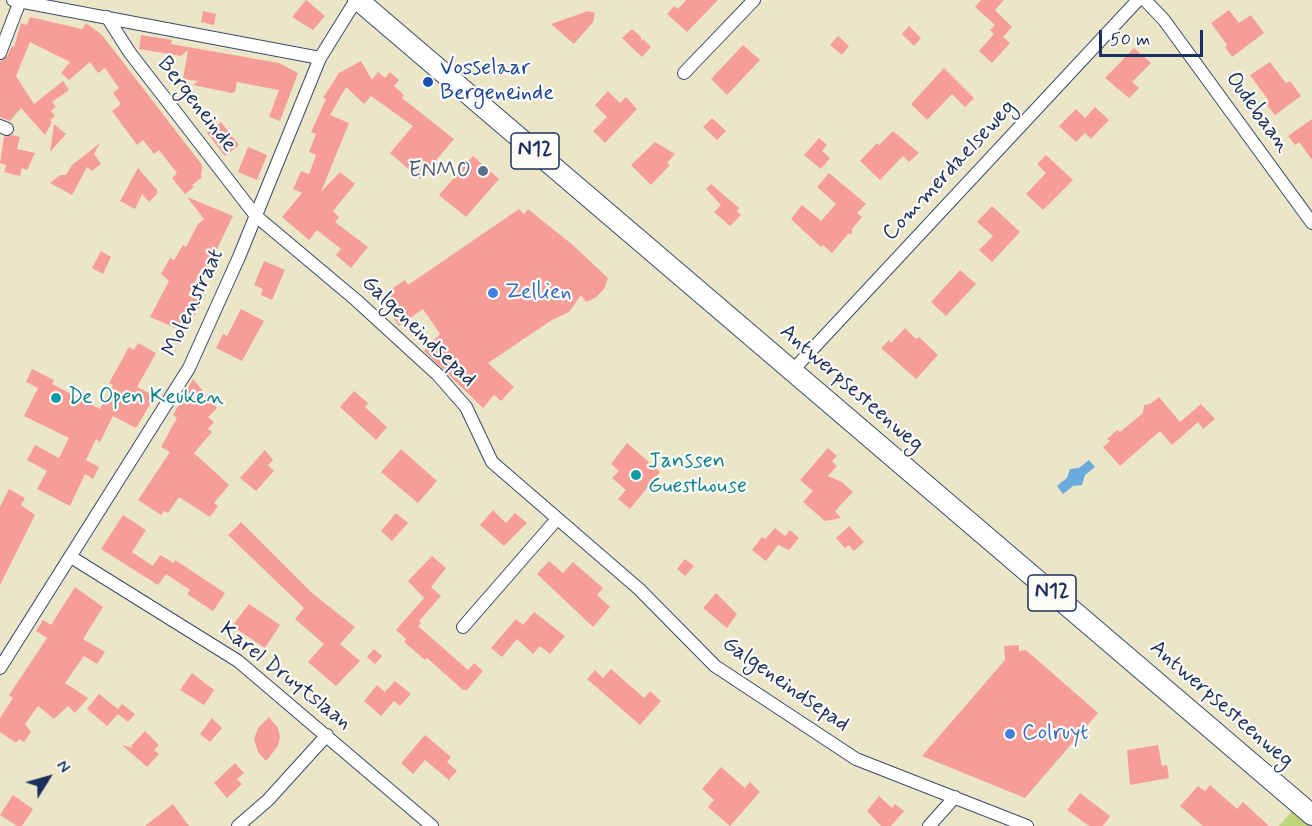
<!DOCTYPE html>
<style>
body{margin:0}
#map{position:relative;width:1312px;height:826px;overflow:hidden;background:#ebe6c8;font-family:Mynerve,sans-serif}
canvas{display:block}
.north{position:absolute;left:18px;top:748px;width:60px;height:60px;-webkit-text-stroke:4px #fdfcf7;paint-order:stroke;rotate:53deg;font-size:16px;font-weight:700;line-height:24px;text-align:center;color:#1b2f5e}
.north::after{content:'';display:block;margin:auto;width:21px;height:27px;background:#1b2f5e;clip-path:polygon(50% 0,100% 100%,50% 72%,0 100%)}
.scale{position:absolute;left:1099px;top:30px;width:104px;height:27px;box-sizing:border-box;border:3px solid #1b2f5e;border-top:0;padding-left:8px;font-size:18px;line-height:21px;white-space:nowrap;color:#1b2f5e;-webkit-text-stroke:4px #fdfcf7;paint-order:stroke}
</style>
<div id="map">
<canvas width="1312" height="826"></canvas>
<div class="north">N</div>
<div class="scale">50 m</div>
</div>
<script>
const ctx = document.querySelector('canvas').getContext('2d');
ctx.lineJoin = 'round';
function fillPath(path, color) {
  ctx.fillStyle = color;
  ctx.fill(path, 'evenodd');
}
function shape(rows) {
  const path = new Path2D();
  for (const r of rows) {
    path.moveTo(r[0], r[1]);
    for (let i = 2; i < r.length; i += 2) path.lineTo(r[i], r[i + 1]);
  }
  return path;
}
function strokePath(path, color, width, dash) {
  ctx.strokeStyle = color;
  ctx.lineWidth = width;
  ctx.lineCap = dash ? 'butt' : 'round';
  ctx.setLineDash(dash || []);
  ctx.stroke(path);
}
function label(font, color, halo, rows, align = 'center') {
  ctx.font = font + ' Mynerve,sans-serif';
  ctx.lineWidth = 4.5;
  ctx.setLineDash([]);
  ctx.textBaseline = 'middle';
  ctx.strokeStyle = halo;
  ctx.fillStyle = color;
  for (const [text, x, y, turn = 0] of rows) {
    ctx.save();
    ctx.translate(x, y);
    ctx.rotate((+turn || 0) * Math.PI / 180);
    ctx.textAlign = isNaN(turn) ? turn : align;
    if (halo) ctx.strokeText(text, 0, 0);
    ctx.fillText(text, 0, 0);
    ctx.restore();
  }
}
const green = shape([
 [1293,810,1312,826,1279,826]
]);
const water = shape([
 [1089,460,1095,467,1085,475,1082,485,1073,486,1063,494,1057,486,1067,478,1070,469,1079,468]
]);
const building = shape([
 [306,0,325,16,313,30,292,17],
 [686,0,718,0,687,32,667,14,674,6,678,9],
 [981,0,1004,0,995,10,1012,27,1003,37,1010,43,992,63,979,51,994,34,990,30,995,25,975,7],
 [1229,10,1239,23,1251,15,1264,33,1232,57,1225,47,1227,45,1211,23],
 [203,11,216,14,214,25,201,22],
 [588,11,595,13,593,22,574,44,551,24],
 [30,17,82,29,86,23,102,35,202,165,201,178,192,185,194,187,185,194,172,178,177,173,159,150,154,154,143,140,137,145,112,111,121,104,113,93,119,88,105,68,98,73,90,62,69,80,61,73,70,62,30,42,16,76,34,104,63,81,69,90,52,102,56,107,51,111,55,116,50,120,52,122,45,135,21,108,10,121,0,117,0,62,7,56,12,46,14,47,21,23,27,25],
 [909,26,921,38,914,46,902,34],
 [632,29,641,37,641,41,643,39,651,47,642,57,622,38],
 [141,35,172,40,171,44,279,63,298,73,280,121,269,117,279,90,237,82,235,92,231,93,193,85,198,81,183,79,188,50,181,56,139,49],
 [838,36,849,46,842,55,830,45],
 [743,45,760,60,727,95,711,79],
 [1134,48,1151,63,1132,82,1139,88,1129,98,1105,78],
 [361,61,372,80,378,72,385,78,390,72,399,80,394,86,404,95,402,98,454,139,420,179,390,153,413,126,371,96,364,104,346,87,330,115,349,123,321,192,340,172,355,184,333,211,339,217,335,222,368,247,351,268,336,255,341,249,317,230,309,240,282,217,302,193,293,189,301,171,309,174,316,155,309,152,316,134,311,132,326,99,323,98,339,73],
 [1270,62,1286,83,1290,81,1301,96,1275,115,1265,103,1269,101,1250,75],
 [944,68,974,98,965,107,952,94,927,120,911,104],
 [608,91,620,103,626,97,637,109,605,143,593,131,607,117,595,105],
 [1095,107,1109,120,1091,139,1085,133,1076,142,1059,126,1076,109,1085,118],
 [712,118,726,131,717,140,703,127],
 [1312,119,1312,160,1299,142,1295,145,1288,136],
 [221,122,239,145,225,156,207,133],
 [54,124,66,134,50,152],
 [893,131,919,153,909,162,903,156,880,180,860,161,877,143,879,145],
 [12,135,20,137,17,149,35,153,27,170,22,168,20,176,4,172,6,165,0,163,4,137],
 [819,138,827,145,822,151,830,158,821,169,804,155],
 [655,142,675,154,667,163,670,165,651,185,631,165],
 [100,143,94,154,101,164,92,171,87,167,72,195,50,183,60,175,66,175,72,165],
 [248,147,267,155,257,180,238,172],
 [1046,155,1073,180,1043,210,1026,194,1046,173,1037,164],
 [473,156,499,179,466,217,439,195],
 [138,168,157,190,157,194,149,202,142,194,135,209,120,201],
 [829,173,866,204,857,213,862,217,852,229,852,234,848,234,832,253,823,245,821,247,791,219,802,205,821,221,836,204,817,187],
 [711,184,739,208,737,211,741,215,730,226,714,212,721,205,706,189],
 [187,197,233,216,205,273,201,270,188,295,202,302,185,332,150,317,169,281,161,274,170,258,174,260,183,245,186,247,198,224,204,219],
 [992,206,1020,232,992,262,979,250,993,236,977,222],
 [519,209,524,214,528,209,574,246,608,278,604,289,595,298,586,302,581,295,569,312,552,320,488,363,514,387,501,401,494,395,483,408,424,351,440,334,423,309,399,326,379,297,405,280,408,285],
 [101,251,111,257,103,274,92,268],
 [264,261,285,270,272,300,261,295,263,289,254,285],
 [960,270,976,284,946,316,931,302],
 [241,309,264,321,242,361,216,348,223,334,227,336],
 [905,328,916,339,919,337,938,355,916,379,881,348,889,340,891,343],
 [138,343,156,353,137,387,155,396,136,428,113,416,100,442,96,439,86,460,99,467,93,479,85,474,70,506,37,489,47,471,27,460,35,445,59,458,69,438,24,416,38,388,26,382,32,369,54,380,52,384,100,409,113,385,109,383,129,347,134,350],
 [193,379,217,408,208,417,214,422,208,429,212,432,194,453,229,485,214,503,218,506,210,517,179,497,168,513,164,511,161,515,138,500,170,452,161,447,177,418,173,415],
 [354,391,368,403,365,407,387,427,376,440,340,407],
 [1159,397,1180,422,1201,404,1215,419,1203,429,1198,422,1172,445,1160,431,1120,466,1103,447,1110,441,1107,439,1117,430,1120,432,1143,413,1144,405,1150,404],
 [627,443,660,472,630,509,618,499,626,490,612,478,619,471,611,464],
 [828,448,837,456,832,461,837,466,828,476,842,482,853,492,835,511,841,518,825,521,803,502,813,491,800,480],
 [401,449,437,481,418,503,381,472],
 [265,450,273,460,268,465,274,471,256,491,240,478],
 [9,489,25,498,21,505,35,515,0,585,0,507],
 [493,510,506,523,515,513,527,523,504,546,480,525],
 [396,513,408,523,392,541,381,531],
 [123,515,146,530,132,552,153,566,160,555,174,563,175,560,225,593,213,611,187,594,190,590,166,574,158,585,101,549],
 [241,522,312,593,355,627,340,644,360,661,336,686,308,662,324,644,295,619,304,608,228,535],
 [849,526,864,542,854,551,849,545,845,548,836,538],
 [775,528,785,536,790,530,799,538,789,550,778,545,766,561,752,550,762,537,765,539],
 [432,556,446,568,431,587,441,596,419,621,421,623,418,626,468,670,474,663,483,671,467,690,463,690,427,658,425,660,404,642,406,639,396,630,424,598,408,581],
 [685,559,694,566,685,576,677,569],
 [549,561,563,573,573,562,603,588,597,595,610,607,593,627,537,574],
 [75,587,103,607,83,639,105,652,97,664,84,656,65,683,88,698,75,713,68,706,54,719,38,706,25,724,31,732,24,742,19,739,16,743,0,732,0,718,13,698,9,695,47,638,36,631,43,620,51,625],
 [716,593,737,614,727,628,703,608],
 [249,604,280,625,265,648,232,626],
 [534,612,565,636,550,654,540,646,533,654,517,639,502,657,491,648,516,619,523,625],
 [1019,645,1019,651,1026,650,1098,713,1025,798,922,756,1005,660,1004,646],
 [374,649,382,656,375,664,367,657],
 [611,669,644,698,650,691,661,701,640,725,587,679,595,670,603,678],
 [192,673,214,690,204,705,180,690],
 [395,681,411,694,400,706,394,701,381,716,364,701,377,685,385,692],
 [99,694,118,709,122,704,135,714,128,722,118,714,107,726,87,709],
 [269,717,278,728,280,737,278,746,266,761,258,752,254,739,258,728],
 [212,718,222,728,210,742,200,734],
 [145,731,159,745,154,750,159,754,147,767,122,745,133,748,131,746],
 [425,735,451,757,447,762,457,771,449,780,425,760,413,774,401,763],
 [1158,745,1162,766,1167,765,1169,778,1130,785,1127,750],
 [235,763,244,773,237,779,242,784,227,798,214,783],
 [721,767,745,788,750,782,760,792,730,826,708,807,714,800,702,789],
 [1210,785,1237,809,1243,802,1269,826,1203,826,1180,806,1198,786,1205,791],
 [1080,793,1110,816,1103,826,1089,826,1067,810],
 [13,795,33,809,22,826,17,826,0,815],
 [879,796,892,808,895,804,904,811,891,826,881,826,867,811],
 [173,804,189,826,145,826]
]);
const minor = shape([
 [13,0,320,58],
 [1145,0,1164,20,1312,223],
 [107,17,130,53,256,216,356,300,437,374,466,407,492,462,639,589,715,666,856,759,1027,826],
 [0,53,20,1],
 [684,73,754,0],
 [0,126,7,129],
 [793,370,1138,0],
 [71,557,238,661,432,826],
 [463,627,557,519],
 [0,668,189,368,239,257,320,58,356,0],
 [238,826,268,800,327,735],
 [929,826,955,797]
]);
const primary = shape([
 [358,0,1312,815]
]);
const markers = [
 [428,82,6,"#1a4fb4"],
 [483,171,6,"#5c6f8a"],
 [493,293,6,"#3f7fe0"],
 [56,398,6,"#0f9aa8"],
 [636,475,6,"#0f9aa8"],
 [1010,734,6,"#3f7fe0"]
];
const shields = [
 [535,151,48],
 [1052,593,48]
];
const shieldNames = [
 ["N12",535,151],
 ["N12",1052,593]
];
const transitNames = [
 ["Vosselaar",440,69],
 ["Bergeneinde",440,94]
];
const streetNames = [
 ["Bergeneinde",196,105,52],
 ["Oudebaan",1257,113,54],
 ["Commerdaelseweg",950,171,-47],
 ["Molenstraat",194,303,-65],
 ["Galgeneindsepad",418,332,44],
 ["Antwerpsesteenweg",851,389,41],
 ["Karel Druytslaan",285,677,38],
 ["Galgeneindsepad",785,685,35],
 ["Antwerpsesteenweg",1221,705,41]
];
const serviceNames = [
 ["ENMO",471,171]
];
const shopNames = [
 ["Zellien",505,293],
 ["Colruyt",1022,734]
];
const cultureNames = [
 ["De Open Keuken",68,398],
 ["Janssen",648,462],
 ["Guesthouse",648,487]
];
fillPath(green, '#bed477');
fillPath(water, '#6aabde');
fillPath(building, '#f69d98');
strokePath(minor, '#3a4a6e', 14);
strokePath(primary, '#3a4a6e', 22);
strokePath(minor, '#fff', 12);
strokePath(primary, '#fff', 20);
for (const [x, y, r, color] of markers) {
  const dot = new Path2D();
  dot.arc(x, y, r, 0, 2 * Math.PI);
  ctx.fillStyle = color;
  ctx.fill(dot);
  strokePath(dot, '#fdfcf7', 2);
}
for (const [x, y, w] of shields) {
  const box = new Path2D();
  box.roundRect(x - w / 2, y - 18, w, 36, 4.5);
  ctx.fillStyle = '#fdfcf7';
  ctx.fill(box);
  strokePath(box, '#1b2f5e', 1.5);
}
label('bold 21px', '#1b2f5e', null, shieldNames);
label('22px', '#164399', '#fdfcf7', transitNames, 'left');
label('22px', '#1b2f5e', '#fdfcf7', streetNames);
label('22px', '#4e5e75', '#fdfcf7', serviceNames, 'right');
label('22px', '#366cbe', '#fdfcf7', shopNames, 'left');
label('22px', '#0d838f', '#fdfcf7', cultureNames, 'left');
</script>
